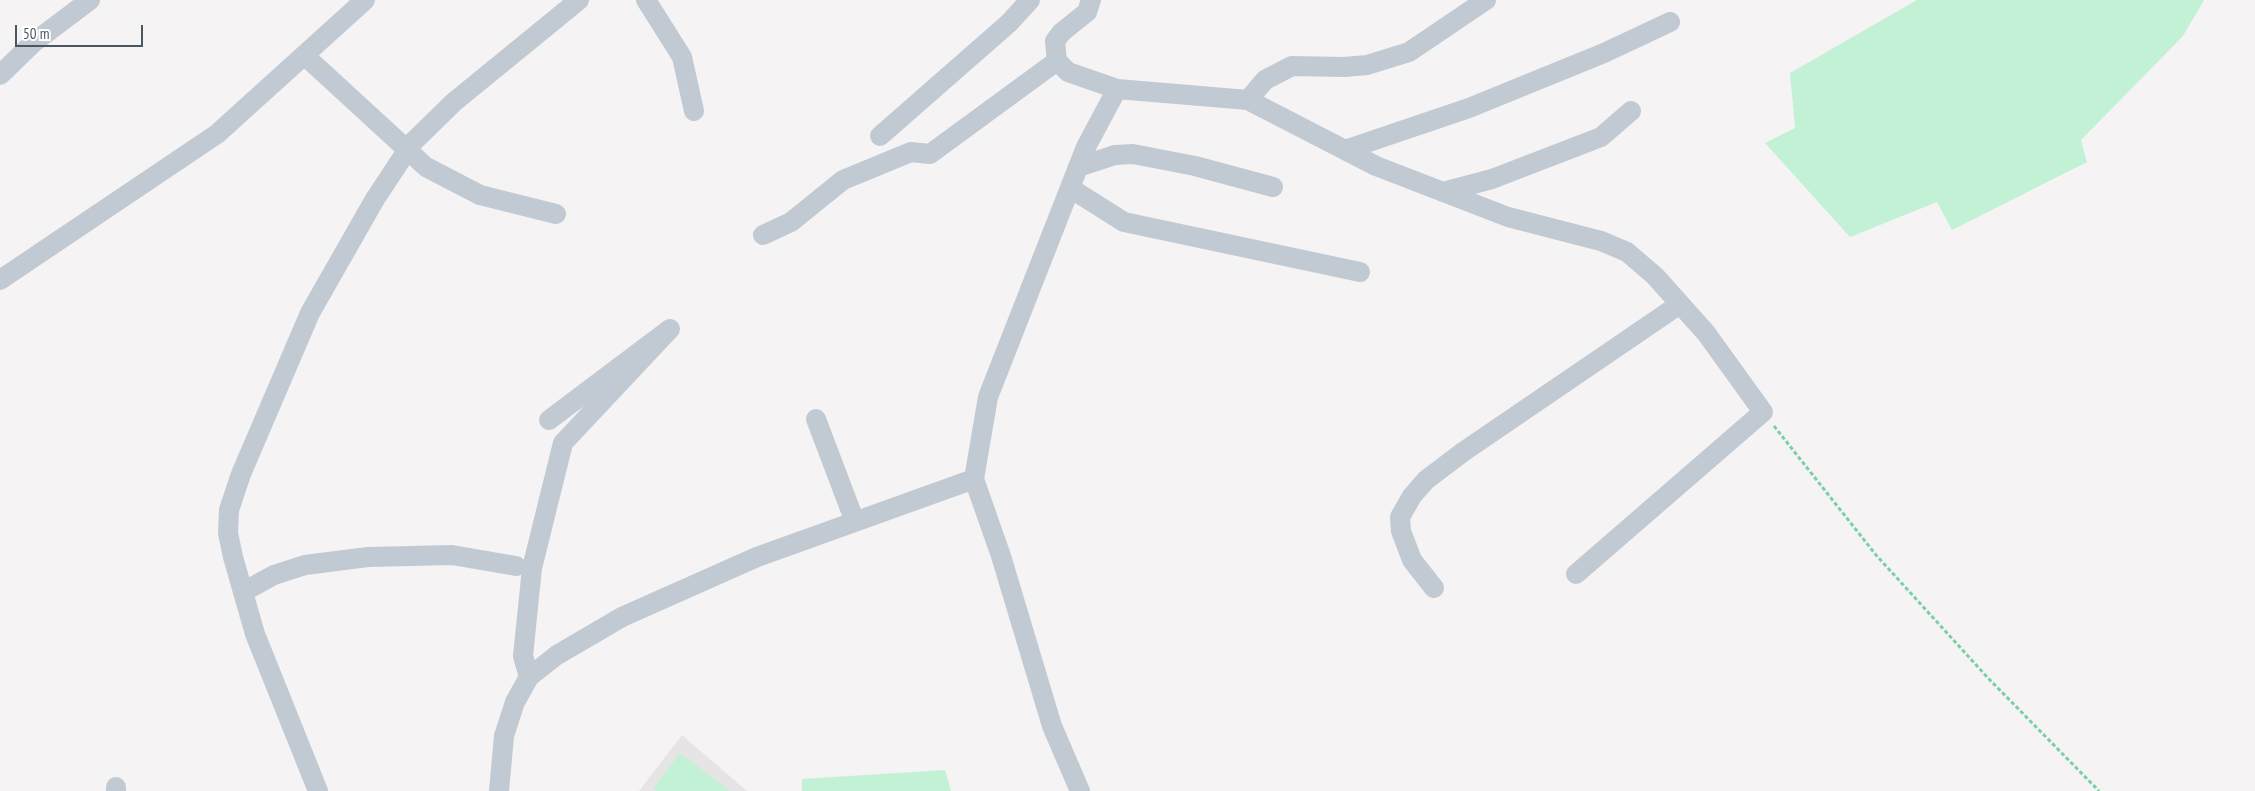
<!DOCTYPE html>
<style>
body{margin:0}
#map{position:relative;width:2255px;height:791px;overflow:hidden;background:#f5f3f3;font-family:"PT Sans Narrow",sans-serif}
canvas{display:block}
.scale{position:absolute;left:15px;top:25px;width:128px;height:22px;box-sizing:border-box;border:2px solid #4a5661;border-top:0;padding-left:6px;font-size:15px;line-height:18px;white-space:nowrap;color:#4a5661;-webkit-text-stroke:4px #fff;paint-order:stroke}
</style>
<div id="map">
<canvas width="2255" height="791"></canvas>
<div class="scale">50 m</div>
</div>
<script>
const ctx = document.querySelector('canvas').getContext('2d');
ctx.lineJoin = 'round';
function fillPath(path, color) {
  ctx.fillStyle = color;
  ctx.fill(path, 'evenodd');
}
function shape(rows) {
  const path = new Path2D();
  for (const r of rows) {
    path.moveTo(r[0], r[1]);
    for (let i = 2; i < r.length; i += 2) path.lineTo(r[i], r[i + 1]);
  }
  return path;
}
function strokePath(path, color, width, dash) {
  ctx.strokeStyle = color;
  ctx.lineWidth = width;
  ctx.lineCap = dash ? 'butt' : 'round';
  ctx.setLineDash(dash || []);
  ctx.stroke(path);
}
const education = shape([
 [682,735,747,791,639,791]
]);
const green = shape([
 [1917,0,2204,0,2183,36,2081,140,2087,162,1952,230,1937,202,1850,237,1765,143,1795,128,1790,73],
 [680,753,730,791,656,791,653,789],
 [945,770,951,791,802,791,802,779]
]);
const path = shape([
 [1774,426,1876,555,1988,678,2099,791]
]);
const street = shape([
 [646,0,682,57,694,111],
 [1091,0,1087,12,1062,32,1055,41,1057,61,1068,72,1117,89,1248,100,1376,166,1508,217,1601,241,1627,252,1655,276,1706,333,1763,412,1576,574],
 [304,55,426,167,480,195,556,214],
 [0,75,33,43,90,0],
 [1248,100,1265,80,1292,66,1344,67,1367,65,1409,52,1486,0],
 [880,136,1009,23,1030,0],
 [1345,150,1469,108,1604,53,1670,22],
 [1078,167,1115,155,1133,154,1195,166,1273,187],
 [1070,188,1124,222,1360,272],
 [1443,192,1492,179,1601,137,1631,111],
 [763,235,791,222,843,180,911,152,930,154,1057,61],
 [0,280,217,134,365,0],
 [816,419,855,522],
 [1434,588,1412,560,1401,531,1400,517,1412,496,1426,480,1463,452,1680,304],
 [243,592,274,575,305,565,368,557,452,555,516,566],
 [529,677,523,656,532,568,563,443,670,329,549,420],
 [116,787,116,791],
 [318,791,255,634,233,557,228,533,229,510,241,474,310,313,375,199,412,143,454,102,579,0],
 [499,791,504,736,515,702,529,677,557,655,622,617,757,557,974,479],
 [1080,791,1052,726,1001,556,974,479,988,397,1086,147,1117,89]
]);
fillPath(education, '#e6e4e5');
fillPath(green, '#c3f1d5');
strokePath(path, '#7ad0a6', 3, [4, 2.5]);
strokePath(street, '#c1cad2', 20);
</script>
